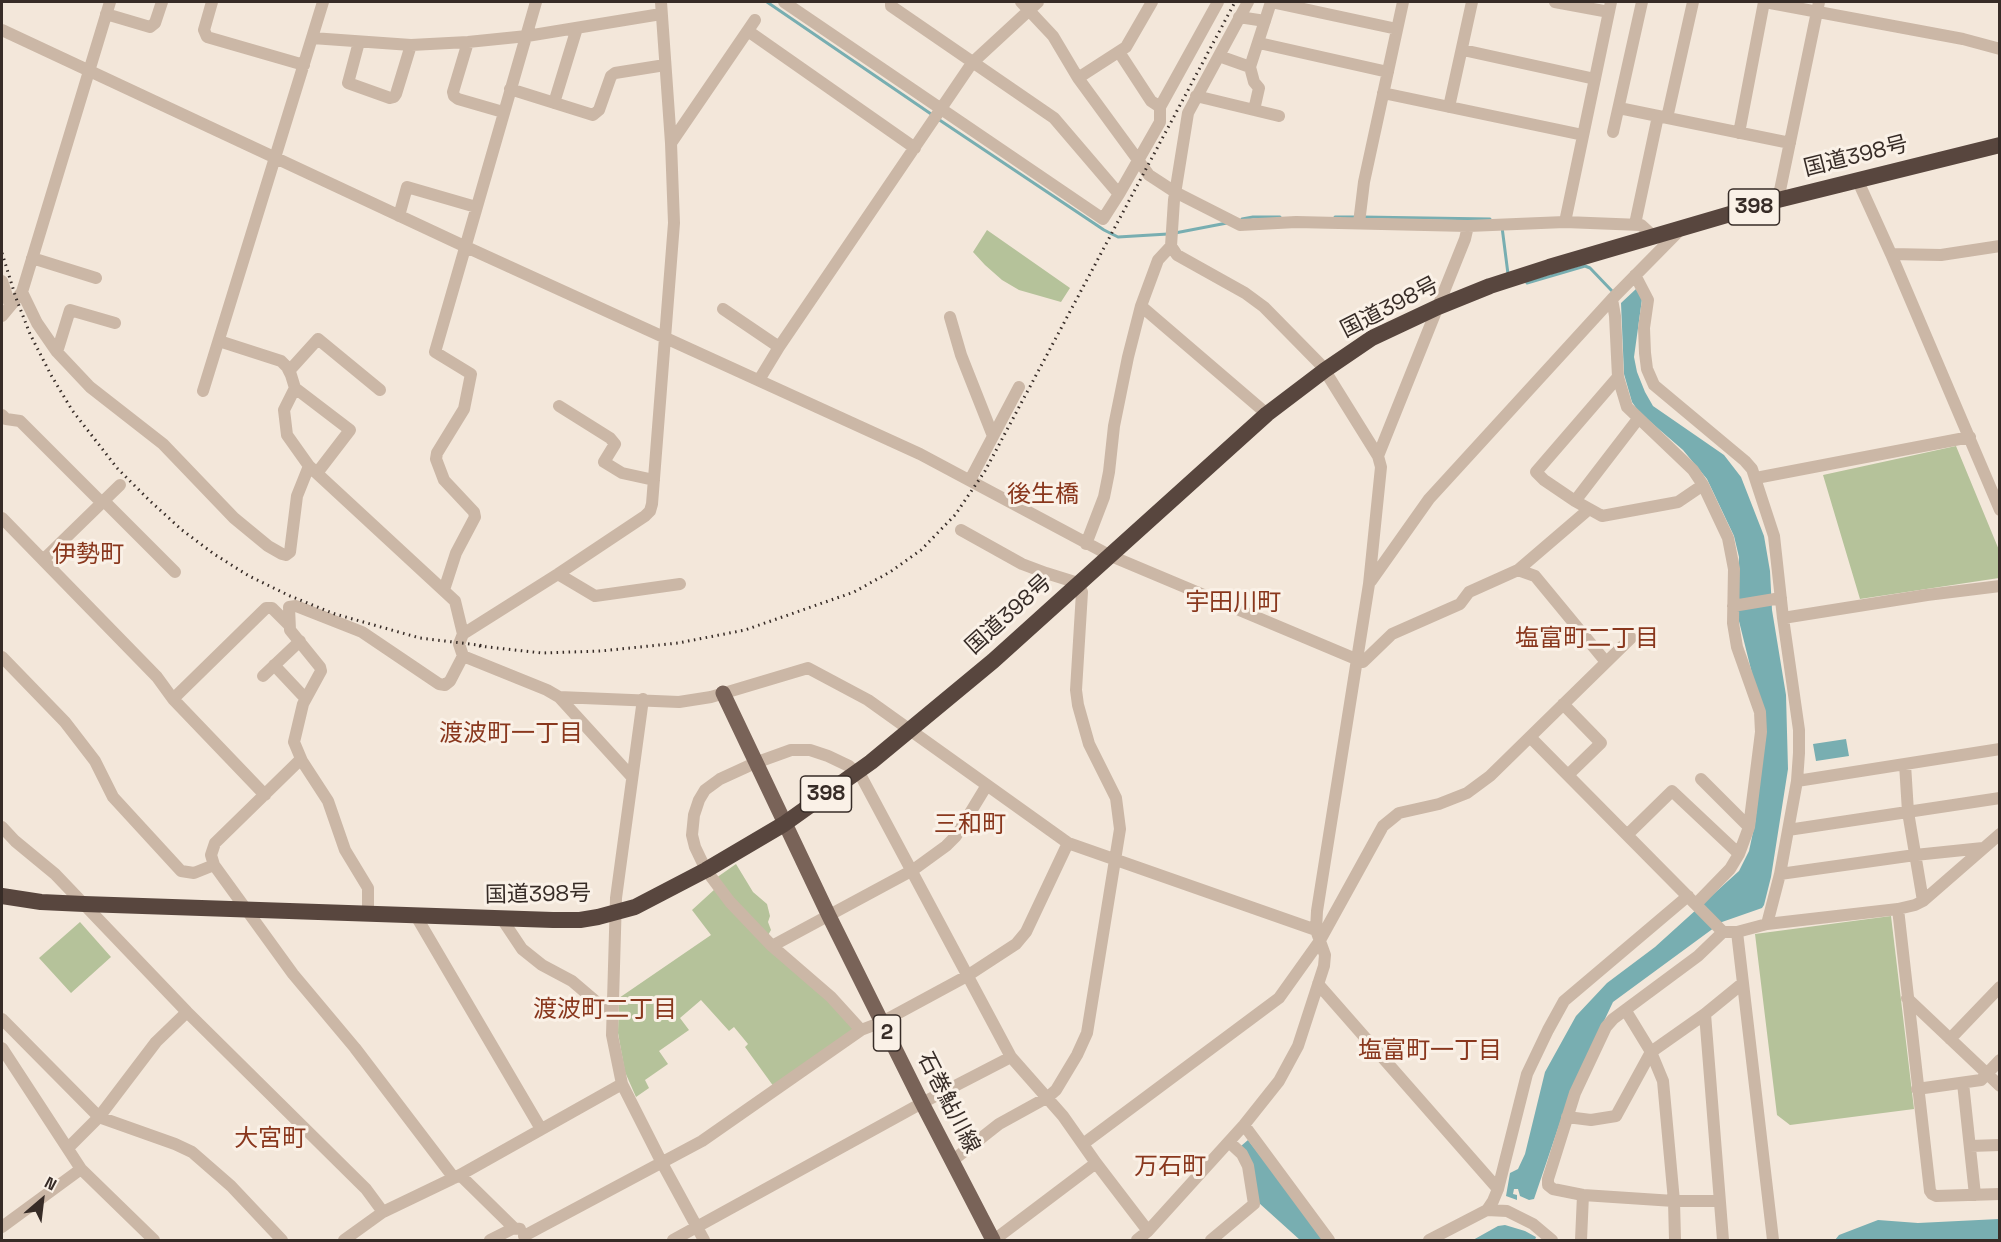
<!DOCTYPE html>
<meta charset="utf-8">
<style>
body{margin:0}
#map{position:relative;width:2001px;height:1242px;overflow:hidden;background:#f3e7da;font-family:"Space Grotesk",sans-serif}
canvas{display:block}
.frame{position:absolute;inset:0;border:3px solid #372c27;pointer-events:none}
.north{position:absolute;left:12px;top:1170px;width:60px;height:60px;-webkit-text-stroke:4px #faf1e7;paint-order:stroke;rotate:28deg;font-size:16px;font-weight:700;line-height:24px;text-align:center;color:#372c27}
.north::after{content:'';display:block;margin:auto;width:21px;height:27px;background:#372c27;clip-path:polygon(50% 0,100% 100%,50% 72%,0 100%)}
</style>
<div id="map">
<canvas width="2001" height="1242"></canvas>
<div class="frame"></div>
<div class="north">N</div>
</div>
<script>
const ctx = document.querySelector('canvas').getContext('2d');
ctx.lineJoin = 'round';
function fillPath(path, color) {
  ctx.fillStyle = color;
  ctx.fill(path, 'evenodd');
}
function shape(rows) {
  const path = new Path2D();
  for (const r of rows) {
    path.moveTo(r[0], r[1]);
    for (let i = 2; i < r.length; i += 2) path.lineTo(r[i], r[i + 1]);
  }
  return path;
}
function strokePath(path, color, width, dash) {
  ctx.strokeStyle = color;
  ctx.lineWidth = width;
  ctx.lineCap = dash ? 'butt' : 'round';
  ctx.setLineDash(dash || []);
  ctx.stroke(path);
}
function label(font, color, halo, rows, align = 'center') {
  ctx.font = font + ' "Space Grotesk","Noto Sans JP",sans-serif';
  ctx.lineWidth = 6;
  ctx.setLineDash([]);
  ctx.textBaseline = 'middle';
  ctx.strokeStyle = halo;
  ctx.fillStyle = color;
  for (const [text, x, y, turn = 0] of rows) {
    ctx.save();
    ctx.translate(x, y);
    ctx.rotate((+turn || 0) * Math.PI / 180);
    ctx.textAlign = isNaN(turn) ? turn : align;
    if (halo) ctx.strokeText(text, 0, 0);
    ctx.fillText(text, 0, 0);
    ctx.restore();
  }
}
const green = shape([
 [987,230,1070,288,1061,302,1019,290,1002,280,985,265,973,252],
 [1956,446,1999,550,1999,578,1860,599,1823,475],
 [736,864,753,892,767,904,770,916,768,922,771,930,767,937,716,878],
 [715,889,856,1028,774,1087,745,1047,748,1044,734,1027,729,1031,701,1000,680,1018,689,1030,659,1051,668,1064,645,1080,649,1088,636,1097,625,1072,618,1033,619,998,711,935,692,910],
 [1891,916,1914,1109,1790,1125,1777,1115,1755,934],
 [80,922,111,957,71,993,39,958]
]);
const water = shape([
 [1636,289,1642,299,1634,357,1637,372,1645,392,1653,406,1724,455,1741,477,1764,536,1770,571,1772,610,1786,695,1788,769,1771,877,1764,905,1762,908,1722,922,1613,1002,1570,1093,1534,1199,1529,1200,1520,1196,1518,1189,1514,1189,1513,1194,1517,1195,1517,1200,1506,1196,1510,1173,1518,1169,1525,1154,1545,1072,1576,1016,1607,983,1655,947,1739,871,1749,851,1755,823,1766,730,1736,609,1739,557,1734,536,1707,479,1683,450,1639,412,1632,402,1624,374,1621,303],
 [1846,739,1849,756,1816,761,1813,744],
 [1248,1140,1325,1240,1300,1240,1259,1203,1241,1146],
 [1999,1219,1999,1240,1835,1240,1839,1235,1878,1220,1918,1223],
 [1505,1225,1525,1231,1536,1237,1535,1240,1473,1240,1498,1226]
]);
const stream = shape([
 [767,2,934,116],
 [938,119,1104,230,1118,237,1168,234],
 [1335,217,1355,217],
 [1362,217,1490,219],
 [1242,219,1253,217,1280,217],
 [1502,227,1508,274],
 [1175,233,1227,223],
 [1527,283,1585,266,1590,268,1612,291]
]);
const minor = shape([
 [212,2,204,30,207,37,304,65],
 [784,2,1103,219,1119,194,1054,118,891,6,891,2],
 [1021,2,1053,36,1078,78,1149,175,1175,192,1240,225,1296,222,1468,226,1565,222,1641,225,1653,236],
 [1555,2,1609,12],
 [1765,2,1963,39,2000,49],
 [106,14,150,27,155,23,162,2],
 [1239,17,1265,21],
 [2,30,464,246,920,454,1111,556,1363,662,1392,634,1460,604,1469,592,1518,570,1588,510],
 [748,31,915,148],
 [312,38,411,45,468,42,527,36,661,14],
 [359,42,348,83,390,98,394,97,396,94,411,45],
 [468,42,453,92,454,96,458,99,503,112],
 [1259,43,1388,72],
 [1463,50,1595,79],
 [1119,52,1151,101,1160,107],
 [1219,56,1250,67],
 [1078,78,1126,47,1152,2],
 [510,89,593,115,599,110,611,76,615,73,665,65],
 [1383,93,1583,135],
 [1196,96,1279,116],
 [554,103,577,28],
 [1449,107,1472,2],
 [1619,108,1790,143],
 [1254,110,1259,88,1254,82,1250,67,1271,2,1397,29],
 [1667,118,1693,2],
 [1613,132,1642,2],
 [1739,133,1764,2],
 [671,143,755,20],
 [1857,179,1891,254,2000,510],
 [1119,194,1160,122,1160,107,1218,2],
 [1778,200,1819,2],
 [399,216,407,187,476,207],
 [1565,222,1611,2],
 [1359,223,1364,182,1403,2],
 [1635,224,1658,116],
 [1891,254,1941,255,2000,246],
 [32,258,96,278],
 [1635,275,1648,300,1644,328,1645,353,1647,369,1654,385,1745,461,1752,469,1774,536,1783,618,1799,730,1799,753,1797,781,1780,874,1767,924],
 [2,281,10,305],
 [22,292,37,323,57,352,90,387,163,444,234,518,268,546,282,554,286,555,290,552,297,496,309,466],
 [1612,299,1615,316,1618,377,1627,407,1693,470,1703,485,1728,538,1734,569,1733,623,1737,647,1760,712,1761,732,1749,827,1739,854,1730,869,1696,904],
 [1141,306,1267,414],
 [723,309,779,347],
 [2,316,22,292,110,2],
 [950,317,961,355,993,436],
 [219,341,281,361,287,367,291,375,295,388,284,410,287,435,309,466,455,601,463,634],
 [57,352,70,310,115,323],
 [289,371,318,339,380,390],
 [1618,377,1536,472,1544,480,1575,501,1602,516,1678,502,1703,485],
 [759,380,779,347,972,63,1038,2],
 [295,388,350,430,317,473],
 [203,391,323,2],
 [559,406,610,438,615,444,604,462,622,473,654,480],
 [2,415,6,419,20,421,102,503],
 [1378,456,1465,239,1468,226],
 [1756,478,1970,437],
 [970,480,1019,387],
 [104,501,175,572],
 [1575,501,1638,419],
 [2,518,157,677,173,699,265,795],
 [1086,544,1104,497,1109,472,1114,426,1128,357,1141,306,1158,260,1171,246],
 [43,560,120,485],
 [1518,570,1535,576,1606,662],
 [558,574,595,596,680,584],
 [1371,581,1429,499,1612,299,1680,230],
 [444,590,456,553,475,517,474,512,444,480,436,459,437,453,464,409,471,374,435,352,536,2],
 [1733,606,1781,598],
 [1783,618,1927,595,2000,586],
 [2,657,65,722,95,761,113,797,181,871,194,873,214,865],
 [274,665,305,698],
 [263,676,300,641],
 [559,697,679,702,711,697,808,668,868,700,1068,843,1316,930],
 [173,699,266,608,272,608,289,625],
 [643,699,616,898,612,1035,622,1084,662,1163,704,1240],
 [1563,704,1601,743,1568,775],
 [1530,737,1723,932,1737,932,1767,924,1898,909,1915,905,1923,901,2000,834],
 [301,759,215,843,211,855,214,865,293,974,355,1048,454,1178],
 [1905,764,1908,812,1923,901],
 [632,777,559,697,547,690,463,656,459,644,463,634,558,574,645,516,650,511,652,504,674,223,671,143,661,2],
 [1701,779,1749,827],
 [1797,781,2000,749],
 [2,827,15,841,55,874,187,1012,366,1189,383,1212],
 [1788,830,2000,798],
 [1627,835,1672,791,1739,854],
 [1780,874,1915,855,1983,848],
 [1898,909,1930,1191,1932,1194,1936,1196,2000,1194],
 [368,914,368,888,345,850,328,801,302,761,294,742,303,704,321,671,320,667,290,630,289,607,296,606,362,632,439,684,445,685,450,681,463,656],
 [416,916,541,1129],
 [502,919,522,949,542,965,572,981,613,1016],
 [1737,932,1773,1240],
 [772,946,913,870,946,846,956,836,987,785],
 [1318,984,1498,1189],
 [1907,998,2000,1086],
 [1626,1011,1651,1052,1663,1081,1674,1201,1675,1240],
 [1705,1014,1723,1240],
 [2,1019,99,1117,175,1144,192,1152,231,1186,282,1240],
 [861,1030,831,997,772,946,730,902,706,870,695,847,692,835,694,815,699,800,705,790,720,779,755,763,791,750,810,750,828,756,849,766,862,778,1011,1057,1063,1116,1096,1163,1148,1231],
 [1950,1039,2000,987],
 [2,1048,81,1169,154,1240],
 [1963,1083,1975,1195],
 [1917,1089,1981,1080,2000,1060],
 [1567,1117,1591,1120,1616,1116,1651,1052,1705,1014,1743,983],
 [1244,1125,1329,1240],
 [1083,1144,1279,998,1319,942,1383,826,1399,813,1439,804,1467,793,1490,776,1631,638],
 [1970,1146,2000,1145],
 [68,1148,99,1117,156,1042,187,1012],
 [952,1161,999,1124,1048,1097,1056,1090,1077,1055,1087,1033,1120,829,1116,798,1089,744,1078,705,1076,690,1082,592,1078,583,1046,573,1022,564,961,530],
 [460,1175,514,1228],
 [1719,1201,1674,1201,1583,1195,1553,1189,1548,1185,1548,1179,1575,1093,1606,1027,1613,1019,1698,956,1723,932],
 [1487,1210,1507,1211,1533,1224,1552,1240],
 [2,1227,81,1169],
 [524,1236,702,1141,861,1030,882,1022,967,976,1016,944,1026,932,1068,843],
 [344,1240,383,1212,460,1175,622,1084],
 [490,1240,514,1228,520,1229],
 [673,1240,922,1103,1011,1057],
 [994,1240,1096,1163],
 [1137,1240,1148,1231,1244,1125,1279,1081,1298,1046,1324,966,1325,955,1316,930,1317,911,1369,584,1381,467,1378,456,1322,366,1264,307,1245,293,1177,255,1171,246,1174,200,1188,113,1248,2],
 [1211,1240,1254,1204,1248,1166,1242,1154,1229,1142],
 [1429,1240,1487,1210,1493,1201,1498,1189,1527,1074,1548,1030,1564,1001,1688,896],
 [1581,1240,1583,1195]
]);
const major = shape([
 [723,693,829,916,922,1103,993,1240]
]);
const highway = shape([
 [2,896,41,902,84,904,553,920,580,920,598,917,635,907,706,870,784,824,871,762,993,661,1267,414,1325,370,1372,338,1438,307,1490,286,1549,267,1778,200,2000,145]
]);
const rail = shape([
 [2,253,16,298,30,334,51,375,72,410,117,468,150,501,182,530,214,554,249,576,290,596,335,614,420,638,486,646],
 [479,646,542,653,601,651,678,643,745,630,854,592,890,572,921,550,955,515,985,471,1235,2]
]);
const shields = [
 [1754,207,51],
 [826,794,51],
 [887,1033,27]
];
const shieldNames = [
 ["398",1754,207],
 ["398",826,794],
 ["2",887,1033]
];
const streetNames = [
 ["国道398号",1856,157,-14],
 ["国道398号",1390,308,-27],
 ["国道398号",1009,615,-42],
 ["国道398号",538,895,-1],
 ["石巻鮎川線",948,1103,63]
];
const neighbourhoodNames = [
 ["後生橋",1043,495],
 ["伊勢町",88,555],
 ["宇田川町",1233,603],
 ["塩富町二丁目",1587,639],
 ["渡波町一丁目",511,734],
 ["三和町",970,825],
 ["渡波町二丁目",605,1010],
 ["塩富町一丁目",1430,1051],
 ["大宮町",270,1139],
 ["万石町",1170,1167]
];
fillPath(green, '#b5c29a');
fillPath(water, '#78aeb1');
strokePath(stream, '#78aeb1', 3);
strokePath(minor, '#cbb7a6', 12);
strokePath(major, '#796358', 15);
strokePath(highway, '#58463e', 16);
strokePath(rail, '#372c27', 3, [1.5, 4.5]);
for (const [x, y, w] of shields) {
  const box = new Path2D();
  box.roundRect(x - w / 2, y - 18, w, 36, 4.5);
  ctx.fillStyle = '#faf1e7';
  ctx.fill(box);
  strokePath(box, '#372c27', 1.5);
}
label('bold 21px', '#372c27', null, shieldNames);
label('22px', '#372c27', '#faf1e7', streetNames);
label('24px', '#89371d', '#faf1e7', neighbourhoodNames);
</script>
